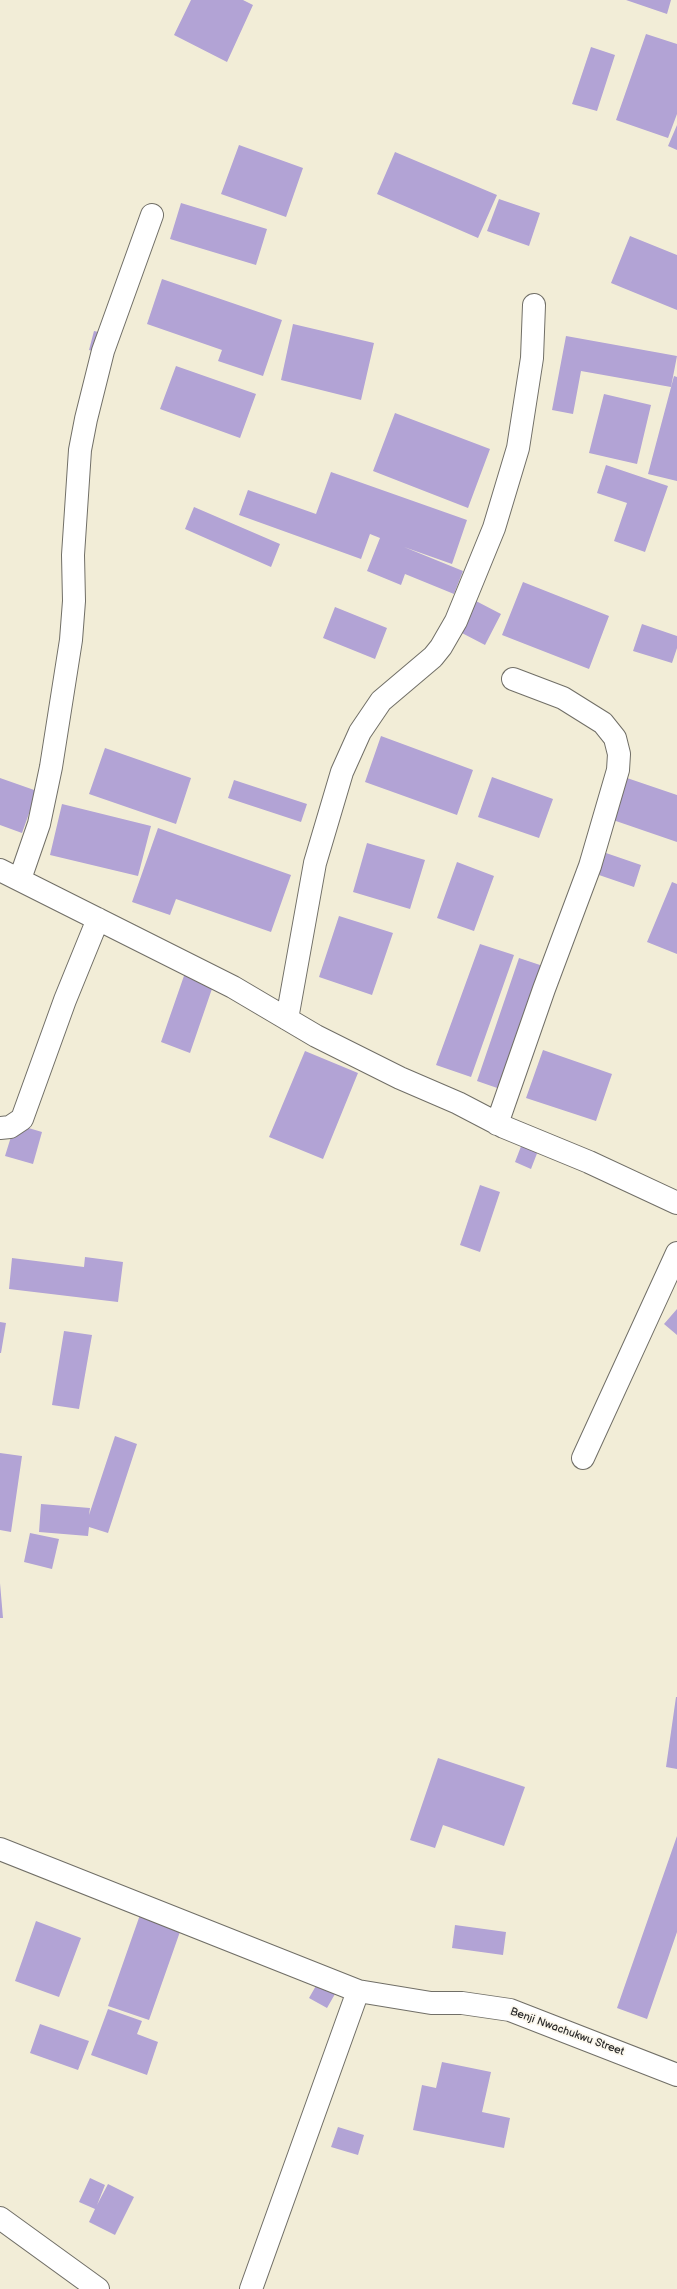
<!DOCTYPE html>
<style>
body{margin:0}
canvas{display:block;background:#f2edd7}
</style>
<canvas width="677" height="2289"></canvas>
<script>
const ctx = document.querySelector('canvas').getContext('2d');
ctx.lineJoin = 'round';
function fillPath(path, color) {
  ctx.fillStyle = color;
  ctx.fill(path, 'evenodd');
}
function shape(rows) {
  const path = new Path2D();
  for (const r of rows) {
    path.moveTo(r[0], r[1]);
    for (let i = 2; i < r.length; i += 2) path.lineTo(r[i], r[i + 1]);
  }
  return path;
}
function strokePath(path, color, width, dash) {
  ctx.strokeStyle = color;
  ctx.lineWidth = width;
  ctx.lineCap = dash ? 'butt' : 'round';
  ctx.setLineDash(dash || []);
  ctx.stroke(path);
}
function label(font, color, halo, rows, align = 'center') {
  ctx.font = font + ' "Balsamiq Sans",sans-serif';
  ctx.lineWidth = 3.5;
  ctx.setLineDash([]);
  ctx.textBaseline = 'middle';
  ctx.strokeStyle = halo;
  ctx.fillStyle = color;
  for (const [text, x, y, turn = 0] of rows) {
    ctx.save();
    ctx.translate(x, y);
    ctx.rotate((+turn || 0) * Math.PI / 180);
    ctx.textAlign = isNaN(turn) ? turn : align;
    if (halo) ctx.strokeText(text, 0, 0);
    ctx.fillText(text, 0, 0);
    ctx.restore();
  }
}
const building = shape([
 [191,0,243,0,253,5,227,62,174,35],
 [626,0,671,0,667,14],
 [646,34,677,44,677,114,668,138,616,120],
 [591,47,615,55,597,111,572,104],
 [677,125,677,150,668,146],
 [239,145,303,168,286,217,221,194],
 [395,152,497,195,478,238,377,194],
 [499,199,540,213,529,246,487,231],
 [181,203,267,229,256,265,170,239],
 [630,236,677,255,677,310,611,283],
 [162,279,282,320,263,376,218,361,222,350,147,324],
 [293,324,374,343,361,400,281,380],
 [94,331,112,335,106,355,89,350],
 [566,336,677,356,671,387,581,371,573,414,552,410],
 [176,366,256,394,240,438,160,409],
 [674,376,677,377,677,481,648,474],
 [604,394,651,405,637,464,589,453],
 [395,413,490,449,468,508,373,471],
 [606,465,668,486,645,552,614,541,627,503,597,493],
 [331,472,467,520,452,564,404,547,463,571,454,594,405,574,401,585,367,571,380,538,370,534,361,559,239,515,248,490,316,514],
 [194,507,280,544,271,567,185,529],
 [523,582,609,616,589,669,502,635],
 [476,601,501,614,485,645,460,632],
 [335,607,387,628,375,659,323,638],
 [642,624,677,636,677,648,672,663,633,651],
 [381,736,473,770,457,815,365,782],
 [105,748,191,778,176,824,89,794],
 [492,777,553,799,539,838,478,817],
 [0,778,37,791,22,833,0,825],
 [627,778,677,795,677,842,613,820],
 [234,780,307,804,301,822,228,798],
 [62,804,151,826,138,876,50,855],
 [158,828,291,875,271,932,176,899,170,915,132,902],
 [367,843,425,860,410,909,353,892],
 [606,853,641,865,634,887,599,875],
 [457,862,494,876,474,931,437,918],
 [672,882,677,884,677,954,647,942],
 [339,916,393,933,372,995,319,977],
 [480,944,514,955,471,1077,436,1065],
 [519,958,546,967,503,1090,477,1081],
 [186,970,215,980,190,1053,161,1042],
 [543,1050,612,1074,596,1121,526,1098],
 [305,1051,358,1073,323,1159,269,1137],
 [15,1124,42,1132,33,1164,5,1156],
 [525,1136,541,1143,531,1169,515,1162],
 [480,1185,500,1192,480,1252,460,1245],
 [85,1257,123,1262,118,1302,9,1289,12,1258,84,1267],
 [677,1309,677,1335,664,1324],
 [0,1322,6,1323,1,1353,0,1353],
 [64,1331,92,1335,79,1409,52,1405],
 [115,1436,137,1444,108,1533,89,1527,88,1536,39,1532,41,1504,90,1508,89,1515],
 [0,1453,22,1456,11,1532,0,1530],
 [30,1533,59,1539,52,1569,24,1562],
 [0,1583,3,1618,0,1618],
 [676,1697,677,1697,677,1769,666,1767],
 [438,1758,525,1787,504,1846,443,1825,435,1848,410,1840],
 [677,1836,677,1932,647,2019,617,2008],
 [141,1912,182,1926,149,2020,108,2006],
 [36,1921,81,1938,59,1997,15,1981],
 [455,1925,506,1932,503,1955,452,1948],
 [321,1977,339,1987,327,2008,309,1998],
 [108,2009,142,2021,137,2034,158,2042,147,2075,91,2055],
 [40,2024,89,2041,78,2070,30,2053],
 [442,2062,491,2072,482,2112,510,2118,504,2148,413,2130,422,2085,436,2088],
 [338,2127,364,2135,358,2155,331,2147],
 [90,2178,105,2185,97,2205,108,2184,134,2197,115,2235,89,2222,95,2209,79,2202]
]);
const street = shape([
 [0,870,233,987,316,1036,400,1078,458,1103,504,1127,589,1162,677,1203],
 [20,879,39,824,51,767,71,640,74,601,73,555,80,450,86,419,103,351,152,215],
 [287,1019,315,863,342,772,360,732,381,701,433,657,441,647,456,621,494,528,518,448,532,358,534,305],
 [497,1124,544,989,590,866,618,770,619,754,615,738,603,723,563,698,513,679],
 [0,1128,10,1127,22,1119,65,1000,98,919],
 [583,1458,677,1253],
 [0,1849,358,1991,431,2003,462,2003,510,2010,677,2075],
 [0,2218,98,2289],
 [251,2289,358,1991]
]);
const streetNames = [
 ["Benji Nwachukwu Street",567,2032,20]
];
fillPath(building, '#b2a3d5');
strokePath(street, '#716f67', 24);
strokePath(street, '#fff', 22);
label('11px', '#2b2b2b', '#fbf7ec', streetNames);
</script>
